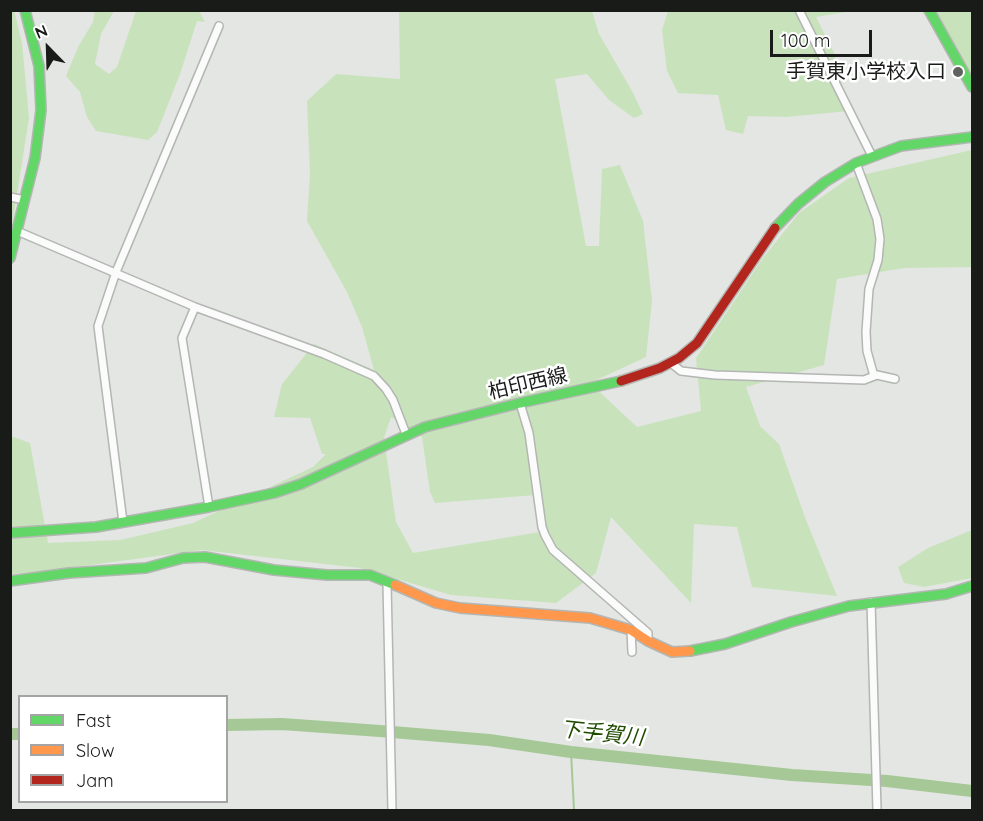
<!DOCTYPE html>
<meta charset="utf-8">
<style>
body{margin:0}
#map{position:relative;width:983px;height:821px;overflow:hidden;background:#e3e6e2;font-family:Quicksand,sans-serif}
canvas{display:block}
.frame{position:absolute;inset:0;border:12px solid #191b19;pointer-events:none}
.legend{position:absolute;left:18px;top:695px;width:210px;height:108px;box-sizing:border-box;background:#fff;border:2px solid #a3a4a3;margin:0;padding:8px 10px;list-style:none;font-size:18px;color:#191b19}
.legend li{display:flex;align-items:center;gap:12px;height:30px}
.legend b{width:30px;border:2px solid #a3a4a3}
.north{position:absolute;left:18px;top:18px;width:60px;height:60px;-webkit-text-stroke:4px #fff;paint-order:stroke;rotate:337deg;font-size:16px;font-weight:700;line-height:24px;text-align:center;color:#191b19}
.north::after{content:'';display:block;margin:auto;width:21px;height:27px;background:#191b19;clip-path:polygon(50% 0,100% 100%,50% 72%,0 100%)}
.scale{position:absolute;left:770px;top:30px;width:102px;height:27px;box-sizing:border-box;border:3px solid #191b19;border-top:0;padding-left:8px;font-size:18px;line-height:21px;white-space:nowrap;color:#191b19;-webkit-text-stroke:4px #fff;paint-order:stroke}
</style>
<div id="map">
<canvas width="983" height="821"></canvas>
<div class="frame"></div>
<ul class="legend">
<li><b style="height:8px;background:#63d668"></b>Fast</li>
<li><b style="height:8px;background:#ff974d"></b>Slow</li>
<li><b style="height:8px;background:#b3261e"></b>Jam</li>
</ul>
<div class="north">N</div>
<div class="scale">100 m</div>
</div>
<script>
const ctx = document.querySelector('canvas').getContext('2d');
ctx.lineJoin = 'round';
function fillPath(path, color) {
  ctx.fillStyle = color;
  ctx.fill(path, 'evenodd');
}
function shape(rows) {
  const path = new Path2D();
  for (const r of rows) {
    path.moveTo(r[0], r[1]);
    for (let i = 2; i < r.length; i += 2) path.lineTo(r[i], r[i + 1]);
  }
  return path;
}
function strokePath(path, color, width, dash) {
  ctx.strokeStyle = color;
  ctx.lineWidth = width;
  ctx.lineCap = dash ? 'butt' : 'round';
  ctx.setLineDash(dash || []);
  ctx.stroke(path);
}
function label(font, color, halo, rows, align = 'center') {
  ctx.font = font + ' Quicksand,"Noto Sans JP",sans-serif';
  ctx.lineWidth = 5;
  ctx.setLineDash([]);
  ctx.textBaseline = 'middle';
  ctx.strokeStyle = halo;
  ctx.fillStyle = color;
  for (const [text, x, y, turn = 0] of rows) {
    ctx.save();
    ctx.translate(x, y);
    ctx.rotate((+turn || 0) * Math.PI / 180);
    ctx.textAlign = isNaN(turn) ? turn : align;
    if (halo) ctx.strokeText(text, 0, 0);
    ctx.fillText(text, 0, 0);
    ctx.restore();
  }
}
const green = shape([
 [14,10,22,43,29,118,11,232,10,11],
 [95,11,114,11,101,34,95,64,109,74,117,67,136,11,199,11,205,22,197,21,180,74,157,132,148,140,96,131,87,117,80,92,66,76,78,47,93,22],
 [399,11,592,11,599,34,632,91,643,114,634,118,609,100,587,74,555,79,586,246,599,246,602,169,620,165,643,221,652,301,646,357,590,383,637,427,701,411,696,358,763,258,799,213,849,178,972,150,972,267,904,268,837,279,824,365,746,387,760,426,779,444,806,520,837,596,752,587,737,527,694,524,691,603,611,517,596,573,556,603,451,595,360,568,202,550,46,571,11,574,11,436,30,443,48,543,120,540,193,523,313,467,326,454,322,454,310,418,274,417,282,384,314,344,374,370,362,327,347,292,307,221,310,174,307,101,336,74,400,79],
 [391,417,422,437,430,492,435,503,536,495,546,531,413,553,396,522,384,438],
 [668,11,852,11,816,17,834,53,849,111,786,117,748,116,743,134,726,130,718,95,678,93,667,71,662,30],
 [921,11,972,11,972,77,947,37],
 [972,530,972,578,924,587,904,583,898,567,928,548]
]);
const stream = shape([
 [571,752,574,810]
]);
const river = shape([
 [226,725,282,724,380,731,489,740,571,752,792,775,887,781,972,791],
 [10,734,20,734]
]);
const street = shape([
 [799,10,872,156],
 [856,163,877,219,880,239,878,260,869,289,866,332,867,351,874,376],
 [10,197,25,200],
 [17,231,195,307,324,354,374,376,386,389,393,400,406,434],
 [195,307,182,338,209,507],
 [671,363,681,371,715,375,864,380,877,375,895,379],
 [520,403,529,433,542,527,545,535,553,550,648,633,648,641],
 [123,522,98,326,116,272,219,26],
 [387,583,392,810],
 [871,602,877,810],
 [631,630,632,652]
]);
const fast = shape([
 [929,10,972,87],
 [775,228,798,204,825,182,856,163,901,146,972,137],
 [10,258,35,158,41,110,39,66,25,10],
 [10,533,96,527,209,507,274,493,301,484,425,427,520,403,621,381],
 [10,581,69,573,146,568,183,558,205,557,274,570,327,575,370,575,395,585],
 [690,651,725,644,791,622,849,606,946,594,972,586]
]);
const slow = shape([
 [395,585,436,603,460,608,590,618,631,630,648,641,672,652,690,651]
]);
const jam = shape([
 [621,381,660,368,679,358,697,343,775,228]
]);
const markers = [
 [958,72,6,"#60625f"]
];
const poiNames = [
 ["手賀東小学校入口",946,72]
];
const streetNames = [
 ["柏印西線",528,384,-13]
];
const waterNames = [
 ["下手賀川",602,734,6]
];
fillPath(green, '#c8e3bc');
strokePath(stream, '#a5c896', 2);
strokePath(river, '#a5c896', 12);
strokePath(street, '#b3b6b2', 10);
strokePath(fast, '#b3b6b2', 12);
strokePath(slow, '#b3b6b2', 12);
strokePath(jam, '#b3b6b2', 12);
strokePath(street, '#fbfbfb', 7);
strokePath(fast, '#63d668', 9);
strokePath(slow, '#ff974d', 9);
strokePath(jam, '#b3261e', 9);
for (const [x, y, r, color] of markers) {
  const dot = new Path2D();
  dot.arc(x, y, r, 0, 2 * Math.PI);
  ctx.fillStyle = color;
  ctx.fill(dot);
  strokePath(dot, '#fff', 2);
}
label('20px', '#191b19', '#fff', poiNames, 'right');
label('20px', '#191b19', '#fff', streetNames);
label('italic 21px', '#204c00', '#fff', waterNames);
</script>
